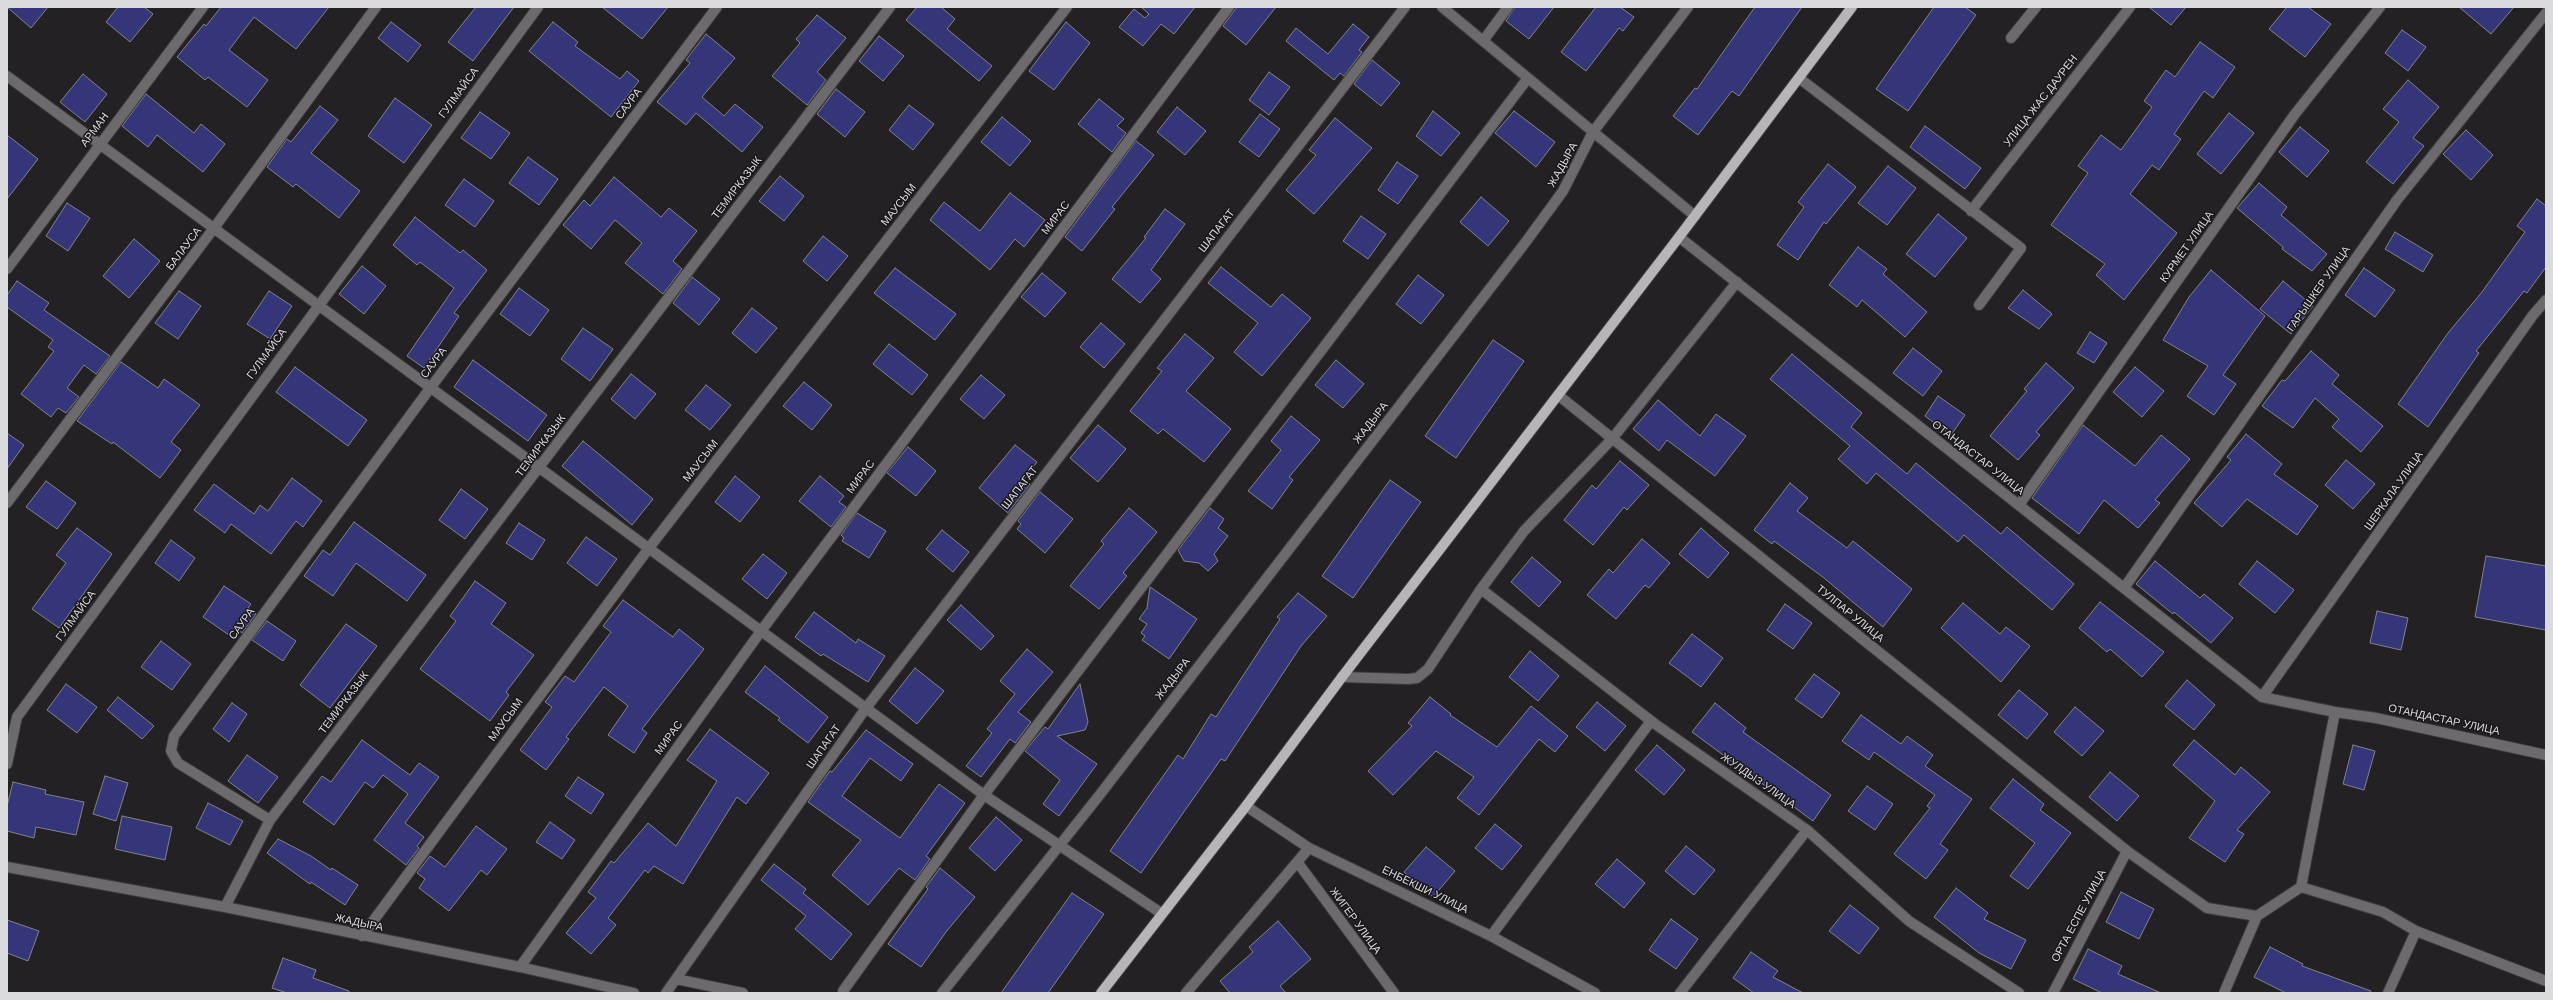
<!DOCTYPE html>
<meta charset="utf-8">
<style>
body{margin:0}
#map{position:relative;width:2553px;height:1000px;overflow:hidden;background:#232124;font-family:Helvetica,sans-serif}
canvas{display:block}
.frame{position:absolute;inset:0;border:8px solid #dbdadc;pointer-events:none}
</style>
<div id="map">
<canvas width="2553" height="1000"></canvas>
<div class="frame"></div>
</div>
<script>
const ctx = document.querySelector('canvas').getContext('2d');
ctx.lineJoin = 'round';
function fillPath(path, color) {
  ctx.fillStyle = color;
  ctx.fill(path, 'evenodd');
}
function shape(rows) {
  const path = new Path2D();
  for (const r of rows) {
    path.moveTo(r[0], r[1]);
    for (let i = 2; i < r.length; i += 2) path.lineTo(r[i], r[i + 1]);
  }
  return path;
}
function strokePath(path, color, width, dash) {
  ctx.strokeStyle = color;
  ctx.lineWidth = width;
  ctx.lineCap = dash ? 'butt' : 'round';
  ctx.setLineDash(dash || []);
  ctx.stroke(path);
}
function label(font, color, halo, rows, align = 'center') {
  ctx.font = font + ' Helvetica,sans-serif';
  ctx.lineWidth = 3;
  ctx.setLineDash([]);
  ctx.textBaseline = 'middle';
  ctx.strokeStyle = halo;
  ctx.fillStyle = color;
  for (const [text, x, y, turn = 0] of rows) {
    ctx.save();
    ctx.translate(x, y);
    ctx.rotate((+turn || 0) * Math.PI / 180);
    ctx.textAlign = isNaN(turn) ? turn : align;
    if (halo) ctx.strokeText(text, 0, 0);
    ctx.fillText(text, 0, 0);
    ctx.restore();
  }
}
const building = shape([
 [7,7,48,7,31,28,7,7],
 [118,7,144,7,153,14,130,42,106,22,118,7],
 [221,7,329,7,296,49,254,17,229,50,268,80,247,107,208,77,205,80,177,57,204,24,206,26,221,7],
 [476,7,514,7,473,61,448,42,476,7],
 [602,7,668,7,642,39,602,7],
 [917,7,941,7,955,19,947,29,992,66,979,81,906,20,917,7],
 [1141,7,1195,7,1174,34,1161,24,1143,46,1119,27,1134,9,1145,18,1149,14,1141,7],
 [1237,7,1276,7,1246,45,1223,26,1237,7],
 [1515,7,1554,7,1529,39,1506,21,1515,7],
 [1596,7,1620,7,1634,17,1623,31,1619,28,1586,71,1561,52,1596,7],
 [1755,7,1802,7,1739,96,1732,91,1698,135,1673,116,1695,88,1697,89,1755,7],
 [1934,7,1965,7,1976,15,1908,111,1876,89,1934,7],
 [2149,7,2186,7,2171,25,2149,7],
 [2287,7,2308,7,2331,24,2305,57,2269,29,2287,7],
 [2459,7,2514,7,2491,34,2459,7],
 [817,15,846,38,817,72,826,80,807,105,772,76,800,43,796,39,817,15],
 [391,22,421,45,408,62,378,38,391,22],
 [553,22,578,42,575,46,620,79,627,71,639,81,611,117,529,51,553,22],
 [1066,22,1090,43,1054,90,1029,71,1066,22],
 [1353,24,1369,37,1359,50,1362,52,1344,76,1340,73,1334,80,1286,41,1296,28,1328,54,1353,24],
 [2402,30,2426,47,2408,71,2385,53,2402,30],
 [706,34,735,58,702,97,724,116,735,104,763,127,742,152,696,113,686,125,657,102,690,63,686,60,706,34],
 [879,36,904,56,883,81,859,61,879,36],
 [2200,42,2235,67,2213,98,2204,91,2174,134,2181,139,2159,170,2152,165,2130,194,2177,233,2124,300,2096,275,2105,264,2051,225,2088,173,2078,166,2101,135,2121,150,2152,107,2144,101,2166,70,2175,77,2200,42],
 [1372,60,1400,83,1381,106,1354,84,1372,60],
 [1269,72,1290,87,1269,115,1249,100,1269,72],
 [83,74,107,94,85,122,60,102,83,74],
 [2408,80,2439,107,2413,138,2424,146,2393,184,2366,162,2399,122,2383,109,2408,80],
 [836,89,865,112,845,137,817,114,836,89],
 [146,94,194,133,201,124,225,144,203,172,157,135,148,147,122,126,146,94],
 [395,98,432,125,404,163,368,136,395,98],
 [1099,99,1124,119,1117,126,1126,133,1112,152,1078,124,1099,99],
 [909,105,934,124,913,150,889,130,909,105],
 [320,106,338,120,311,153,360,191,339,218,296,184,293,187,267,167,287,139,291,142,320,106],
 [1177,107,1206,131,1185,155,1157,132,1177,107],
 [1433,111,1460,133,1441,156,1416,136,1433,111],
 [1514,111,1555,142,1536,167,1495,133,1514,111],
 [480,112,510,133,491,159,461,138,480,112],
 [2229,113,2254,133,2221,174,2197,154,2229,113],
 [1260,114,1280,129,1259,157,1239,142,1260,114],
 [1002,117,1031,141,1010,166,981,142,1002,117],
 [1335,118,1372,148,1314,214,1286,190,1316,155,1309,150,1335,118],
 [1925,126,1981,168,1965,189,1910,147,1925,126],
 [2300,127,2329,151,2307,177,2279,152,2300,127],
 [2466,130,2493,155,2471,180,2443,154,2466,130],
 [7,135,38,159,7,199,7,135],
 [1136,141,1154,155,1112,207,1115,209,1082,251,1065,237,1136,141],
 [528,157,558,179,539,205,509,183,528,157],
 [1397,162,1418,176,1398,204,1378,190,1397,162],
 [1828,164,1856,187,1826,224,1824,222,1798,260,1777,245,1804,207,1798,202,1828,164],
 [1888,166,1916,188,1887,225,1858,203,1888,166],
 [780,176,804,196,784,221,759,201,780,176],
 [614,177,661,217,669,208,697,231,673,261,682,269,663,294,625,263,642,243,615,220,591,249,563,225,584,200,590,206,614,177],
 [464,179,494,201,475,227,445,205,464,179],
 [2259,183,2287,207,2281,215,2327,254,2312,271,2282,249,2283,247,2237,208,2259,183],
 [1010,193,1045,220,1024,247,1015,239,990,270,930,220,944,202,980,231,1010,193],
 [1481,197,1509,221,1488,246,1460,222,1481,197],
 [2537,199,2546,206,2546,267,2527,293,2524,291,2476,351,2479,353,2428,427,2398,404,2448,333,2482,292,2525,232,2517,226,2537,199],
 [67,203,90,218,68,251,46,236,67,203],
 [1165,209,1185,224,1151,270,1161,279,1140,303,1112,279,1146,238,1144,237,1165,209],
 [1938,214,1967,238,1935,277,1906,254,1938,214],
 [1361,216,1386,234,1368,259,1343,241,1361,216],
 [415,217,460,253,463,250,487,270,454,313,459,316,424,368,407,356,454,288,420,262,417,265,393,245,415,217],
 [2395,232,2433,255,2423,272,2385,249,2395,232],
 [823,236,848,256,827,281,803,261,823,236],
 [134,239,160,261,129,298,103,276,134,239],
 [1858,247,1887,269,1883,274,1927,312,1905,337,1862,300,1857,307,1829,285,1858,247],
 [362,266,386,286,364,314,339,294,362,266],
 [1221,267,1271,307,1282,294,1311,318,1262,376,1234,352,1258,323,1208,283,1221,267],
 [895,268,956,314,935,340,874,293,895,268],
 [2364,268,2395,290,2375,317,2345,295,2364,268],
 [2211,270,2265,316,2223,375,2236,384,2214,415,2187,396,2208,366,2163,340,2189,297,2211,270],
 [1042,273,1066,293,1045,317,1021,297,1042,273],
 [1418,275,1444,295,1421,324,1396,304,1418,275],
 [692,277,720,299,699,325,673,303,692,277],
 [17,281,49,303,44,310,110,356,96,374,84,365,67,388,79,397,66,413,58,408,51,417,21,394,54,351,48,347,53,340,7,307,7,295,17,281],
 [2283,281,2313,306,2291,334,2260,309,2283,281],
 [519,288,549,310,530,336,500,314,519,288],
 [2023,290,2052,314,2039,329,2008,308,2023,290],
 [179,291,201,306,178,339,155,323,179,291],
 [269,291,292,306,270,339,247,324,269,291],
 [752,308,777,328,756,353,732,333,752,308],
 [1101,323,1125,344,1104,368,1080,347,1101,323],
 [583,328,613,349,590,381,561,359,583,328],
 [2090,332,2107,343,2094,363,2077,353,2090,332],
 [1185,334,1214,358,1186,391,1231,429,1204,462,1163,429,1158,434,1130,411,1162,371,1157,368,1185,334],
 [1493,340,1524,361,1456,458,1425,436,1493,340],
 [889,344,928,375,912,395,873,364,889,344],
 [1913,348,1942,371,1923,396,1893,373,1913,348],
 [2311,351,2339,375,2332,384,2383,426,2361,452,2332,427,2339,419,2315,398,2293,428,2262,406,2282,380,2285,381,2311,351],
 [1792,354,1862,413,1851,427,1907,474,1916,463,2001,534,2007,527,2074,584,2052,610,1964,535,1958,542,1876,473,1867,484,1838,459,1850,446,1770,379,1792,354],
 [473,360,547,415,528,441,454,387,473,360],
 [1336,360,1364,384,1343,408,1315,385,1336,360],
 [121,362,158,388,164,379,200,405,171,442,181,450,160,478,113,442,112,444,77,421,121,362],
 [2046,363,2074,388,2036,432,2040,435,2018,460,1990,436,2027,391,2024,389,2046,363],
 [295,367,367,420,348,446,276,392,295,367],
 [2135,367,2164,391,2142,417,2113,392,2135,367],
 [631,374,656,394,635,419,611,399,631,374],
 [981,375,1005,395,984,419,960,399,981,375],
 [804,382,832,405,812,430,783,406,804,382],
 [706,385,731,405,710,430,685,410,706,385],
 [1938,396,1965,415,1951,435,1925,416,1938,396],
 [1658,400,1700,436,1716,414,1746,436,1715,476,1667,440,1659,451,1633,429,1658,400],
 [1291,416,1320,440,1289,477,1293,480,1272,509,1248,491,1281,450,1271,441,1291,416],
 [1098,425,1126,449,1098,482,1070,458,1098,425],
 [2083,425,2135,466,2161,435,2190,459,2155,500,2160,503,2138,528,2104,500,2079,534,2032,498,2083,425],
 [7,433,24,445,7,469,7,433],
 [2246,434,2282,464,2274,474,2318,506,2297,535,2247,499,2222,527,2194,503,2231,460,2227,457,2246,434],
 [583,441,653,499,632,525,562,466,583,441],
 [1015,445,1037,462,1024,479,1030,484,1008,513,979,488,1015,445],
 [908,447,936,471,916,496,887,473,908,447],
 [2346,460,2375,484,2353,509,2325,485,2346,460],
 [1620,461,1649,485,1627,510,1624,507,1593,545,1564,520,1592,485,1596,489,1620,461],
 [735,476,760,497,740,522,715,502,735,476],
 [820,476,844,496,839,502,846,507,831,527,799,501,820,476],
 [292,478,322,501,303,527,296,521,271,554,231,524,225,533,194,510,214,484,254,514,260,505,268,511,292,478],
 [1390,480,1421,502,1353,598,1322,576,1390,480],
 [46,481,76,503,57,529,26,507,46,481],
 [1790,483,1808,498,1797,511,1847,548,1853,541,1912,589,1883,627,1824,578,1774,541,1772,544,1754,530,1790,483],
 [461,489,488,509,465,539,439,520,461,489],
 [1040,492,1073,519,1045,553,1017,529,1021,524,1018,521,1040,492],
 [1129,508,1157,532,1123,573,1127,576,1099,609,1070,586,1104,544,1101,541,1129,508],
 [1210,508,1224,519,1218,528,1228,536,1214,554,1218,561,1208,571,1199,563,1184,561,1178,550,1210,508],
 [857,513,886,531,869,558,842,541,844,538,841,535,857,513],
 [354,522,426,575,407,601,356,563,333,596,304,576,323,550,330,555,354,522],
 [519,523,545,540,532,560,506,543,519,523],
 [77,528,112,554,59,628,32,609,66,563,56,555,77,528],
 [1701,528,1729,553,1708,578,1679,554,1701,528],
 [942,530,969,552,953,572,926,549,942,530],
 [586,537,617,559,597,586,567,563,586,537],
 [1642,539,1670,563,1649,588,1645,585,1616,619,1587,595,1609,569,1613,573,1642,539],
 [171,540,195,558,179,581,155,563,171,540],
 [763,554,787,573,767,599,742,579,763,554],
 [2486,556,2546,566,2546,630,2475,617,2486,556],
 [1532,557,1561,582,1539,607,1511,582,1532,557],
 [2155,561,2200,598,2204,594,2233,618,2211,643,2174,612,2173,614,2136,584,2155,561],
 [2257,561,2294,590,2275,613,2239,584,2257,561],
 [475,581,506,603,491,624,534,655,506,692,509,695,490,721,420,669,456,621,450,616,475,581],
 [224,586,251,604,248,608,256,614,242,633,234,628,229,635,203,617,224,586],
 [1150,587,1197,619,1169,659,1142,640,1145,636,1141,633,1147,624,1139,619,1147,608,1150,587],
 [1298,593,1327,616,1301,646,1225,761,1221,759,1141,873,1110,851,1178,755,1183,759,1211,714,1216,717,1280,619,1277,617,1298,593],
 [623,600,673,637,679,629,704,649,642,729,647,733,634,753,608,735,628,706,604,687,566,737,569,739,546,770,520,750,552,707,545,702,565,676,574,682,611,632,603,626,623,600],
 [2100,602,2164,652,2142,677,2110,649,2107,652,2079,628,2100,602],
 [1963,603,2000,634,2006,627,2030,646,2001,682,1941,628,1963,603],
 [1785,604,1812,623,1793,649,1767,630,1785,604],
 [961,605,994,636,981,650,947,620,961,605],
 [2377,611,2408,618,2401,650,2370,643,2377,611],
 [814,612,856,643,858,639,885,656,868,682,823,654,821,656,795,637,814,612],
 [267,621,296,641,283,661,252,640,267,621],
 [346,624,377,646,330,708,300,685,346,624],
 [1692,634,1723,658,1701,687,1669,663,1692,634],
 [161,641,191,664,172,690,141,667,161,641],
 [1027,649,1053,672,1018,712,1031,722,1015,743,1010,739,981,777,966,766,992,733,987,729,1015,694,1000,681,1027,649],
 [1530,651,1559,676,1538,701,1509,677,1530,651],
 [765,666,828,717,808,743,778,720,780,718,745,692,765,666],
 [915,668,944,691,917,724,889,701,915,668],
 [1814,674,1840,693,1822,718,1795,699,1814,674],
 [2187,680,2215,705,2194,730,2165,706,2187,680],
 [66,684,97,707,77,733,47,710,66,684],
 [1080,684,1088,722,1085,730,1057,736,1097,764,1059,816,1043,804,1060,780,1025,751,1045,727,1048,729,1080,684],
 [2019,690,2048,714,2027,739,1998,715,2019,690],
 [118,697,154,726,142,739,107,710,118,697],
 [1430,697,1451,714,1450,715,1497,747,1531,706,1568,736,1555,752,1539,739,1479,815,1457,798,1474,777,1436,751,1393,795,1368,771,1412,726,1408,723,1430,697],
 [1597,702,1626,726,1605,751,1576,727,1597,702],
 [232,703,247,714,229,742,213,729,232,703],
 [1715,703,1746,728,1743,732,1831,795,1813,821,1692,732,1715,703],
 [2075,707,2104,731,2082,756,2054,732,2075,707],
 [1861,715,1901,744,1907,736,1933,755,1925,766,1972,799,1940,844,1948,850,1926,879,1894,854,1930,808,1927,806,1935,795,1874,752,1869,760,1842,741,1861,715],
 [710,729,769,773,746,804,737,797,683,884,654,866,648,873,645,870,608,918,616,925,591,954,566,933,596,898,588,892,611,861,614,863,648,823,676,846,717,781,687,760,710,729],
 [866,730,913,764,901,781,870,758,842,796,900,838,939,784,965,803,926,856,930,859,915,880,899,868,868,905,832,875,861,840,808,802,830,771,832,772,866,730],
 [362,740,410,775,419,763,439,777,405,823,424,837,417,846,419,848,406,865,374,840,408,794,383,775,373,788,365,782,334,825,303,802,322,776,331,782,362,740],
 [2194,740,2235,775,2241,767,2270,792,2237,830,2244,834,2225,862,2189,838,2215,801,2173,765,2194,740],
 [1657,745,1685,770,1664,795,1635,770,1657,745],
 [2353,745,2375,751,2364,790,2343,784,2353,745],
 [247,755,278,777,258,803,228,781,247,755],
 [2110,772,2139,796,2117,821,2089,797,2110,772],
 [105,776,128,783,116,821,93,814,105,776],
 [578,777,604,794,591,814,565,796,578,777],
 [2013,779,2044,804,2040,810,2071,833,2028,889,2010,876,2035,843,1990,808,2013,779],
 [13,782,46,790,45,794,84,802,76,835,36,827,34,838,7,831,7,806,13,782],
 [1867,786,1893,804,1875,830,1848,811,1867,786],
 [208,803,243,821,230,845,196,828,208,803],
 [122,816,172,827,165,860,115,849,122,816],
 [996,817,1022,840,995,871,969,848,996,817],
 [550,822,575,840,562,859,536,842,550,822],
 [1495,824,1522,846,1502,870,1475,848,1495,824],
 [476,826,507,849,487,875,481,870,449,911,419,888,425,879,417,873,430,856,445,867,476,826],
 [278,839,311,856,331,870,332,868,358,885,345,905,311,882,310,884,267,853,278,839],
 [1686,846,1715,870,1694,895,1665,871,1686,846],
 [1426,847,1455,871,1433,897,1404,872,1426,847],
 [1617,859,1645,883,1624,908,1595,884,1617,859],
 [774,864,806,889,803,893,852,934,831,960,795,929,806,916,761,880,774,864],
 [940,868,975,897,946,932,921,967,888,944,928,889,926,887,940,868],
 [1956,888,1988,913,1984,919,2026,940,2011,969,1979,953,1934,917,1956,888],
 [2121,892,2154,909,2139,939,2106,922,2121,892],
 [1072,893,1104,914,1048,993,1001,993,1072,893],
 [1850,905,1879,928,1859,954,1829,931,1850,905],
 [1671,919,1698,939,1676,969,1649,950,1671,919],
 [7,920,39,931,28,961,7,953,7,920],
 [1278,921,1311,959,1280,986,1286,993,1230,993,1220,981,1253,952,1249,947,1278,921],
 [2270,947,2303,964,2302,966,2371,991,2370,993,2286,993,2254,977,2270,947],
 [2088,949,2122,966,2118,974,2161,993,2102,993,2073,979,2088,949],
 [1751,952,1778,971,1773,977,1803,993,1754,993,1733,978,1751,952],
 [283,958,316,970,313,978,349,991,349,993,287,993,272,988,283,958]
]);
const minor = shape([
 [1442,7,1695,216],
 [2011,38,2036,7],
 [1483,41,1508,7],
 [7,76,984,795,1161,913],
 [1799,78,2021,248,1979,305],
 [1971,211,2130,7],
 [7,269,203,7],
 [1558,395,2127,851,2207,908,2257,916,2301,887,2335,712,2262,697,1679,237],
 [7,503,214,228,376,7],
 [2019,505,2295,114,2380,7],
 [2124,588,2397,200,2546,13],
 [1481,589,1655,724,1807,830,1909,921,2019,993],
 [1342,677,1408,679,1417,678,1428,669,1481,589,1524,531,1612,439,1737,282],
 [2262,697,2533,315,2546,300],
 [2335,712,2376,718,2546,755],
 [7,764,17,717,538,7],
 [1246,806,1309,848,1491,936,1595,993],
 [270,820,178,763,171,751,174,736,431,387,717,7],
 [1298,863,1394,993],
 [7,867,225,907,520,967,634,993],
 [2301,887,2383,912,2416,931,2546,981],
 [225,907,270,820,890,7],
 [362,936,649,548,1067,7],
 [1491,936,1651,721],
 [520,967,761,631,1229,7],
 [676,979,743,993],
 [843,991,984,795,1528,78],
 [666,993,866,708,1405,7],
 [942,993,1098,797,1525,243,1563,191,1593,132,1688,7],
 [1186,993,1309,848],
 [1680,993,1807,830],
 [2053,993,2127,851],
 [2224,993,2257,916],
 [2388,993,2416,931]
]);
const major = shape([
 [1101,993,1246,806,1342,677,1679,237,1852,7]
]);
const streetNames = [
 ["ГУЛМАЙСА",459,93,-54],
 ["УЛИЦА ЖАС ДАУРЕН",2041,101,-52],
 ["САУРА",629,104,-53],
 ["АРМАН",95,130,-53],
 ["ЖАДЫРА",1563,165,-61],
 ["ТЕМИРКАЗЫК",737,188,-53],
 ["МАУСЫМ",899,205,-52],
 ["МИРАС",1056,218,-53],
 ["ШАПАГАТ",1217,231,-52],
 ["КУРМЕТ УЛИЦА",2187,247,-55],
 ["БАЛАУСА",184,249,-53],
 ["ГАРЫШКЕР УЛИЦА",2319,289,-55],
 ["ГУЛМАЙСА",267,354,-54],
 ["САУРА",434,363,-53],
 ["ЖАДЫРА",1371,423,-52],
 ["ТЕМИРКАЗЫК",541,446,-53],
 ["ОТАНДАСТАР УЛИЦА",1978,458,38],
 ["МАУСЫМ",701,461,-52],
 ["МИРАС",861,477,-53],
 ["ШАПАГАТ",1020,488,-52],
 ["ШЕРКАЛА УЛИЦА",2394,491,-55],
 ["ТУЛПАР УЛИЦА",1850,614,39],
 ["ГУЛМАЙСА",76,616,-54],
 ["САУРА",242,624,-54],
 ["ЖАДЫРА",1173,679,-52],
 ["ТЕМИРКАЗЫК",344,703,-53],
 ["МАУСЫМ",506,720,-54],
 ["ОТАНДАСТАР УЛИЦА",2444,720,12],
 ["МИРАС",669,738,-54],
 ["ШАПАГАТ",824,747,-55],
 ["ЖУЛДЫЗ УЛИЦА",1758,781,35],
 ["ЕНБЕКШИ УЛИЦА",1425,890,26],
 ["ОРТА ЕСПЕ УЛИЦА",2079,916,-62],
 ["ЖИГЕР УЛИЦА",1355,921,54],
 ["ЖАДЫРА",359,923,12]
];
fillPath(building, '#353579');
strokePath(building, '#838388', 1);
strokePath(minor, '#3d3b3e', 12);
strokePath(major, '#3d3b3e', 12);
strokePath(minor, '#6c6a6c', 10);
strokePath(major, '#b8b4b7', 10);
label('11px', '#dbdadc', '#19171b', streetNames);
</script>
